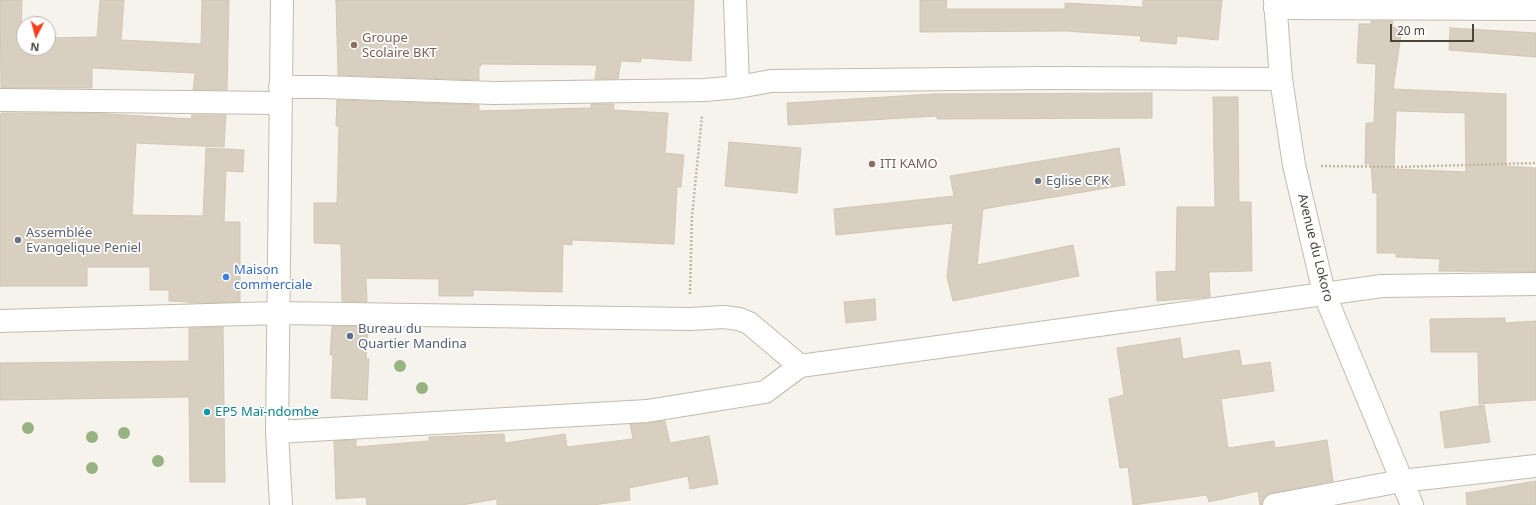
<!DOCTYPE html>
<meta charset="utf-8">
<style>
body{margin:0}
#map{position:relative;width:1536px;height:505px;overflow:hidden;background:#f6f3ec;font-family:"Noto Sans",sans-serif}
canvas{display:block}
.north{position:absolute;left:16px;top:16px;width:40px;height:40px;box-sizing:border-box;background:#fff;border:1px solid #b7b4b0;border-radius:50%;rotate:186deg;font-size:11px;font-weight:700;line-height:16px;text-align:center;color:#4b4439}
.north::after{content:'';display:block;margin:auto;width:14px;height:18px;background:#fc3f1d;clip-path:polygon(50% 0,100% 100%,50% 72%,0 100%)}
.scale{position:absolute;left:1390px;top:24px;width:84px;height:18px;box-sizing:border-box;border:2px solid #4b4439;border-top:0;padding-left:5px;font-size:12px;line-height:14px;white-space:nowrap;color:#4b4439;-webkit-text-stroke:3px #fff;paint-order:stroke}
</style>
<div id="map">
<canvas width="1536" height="505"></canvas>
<div class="north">N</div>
<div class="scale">20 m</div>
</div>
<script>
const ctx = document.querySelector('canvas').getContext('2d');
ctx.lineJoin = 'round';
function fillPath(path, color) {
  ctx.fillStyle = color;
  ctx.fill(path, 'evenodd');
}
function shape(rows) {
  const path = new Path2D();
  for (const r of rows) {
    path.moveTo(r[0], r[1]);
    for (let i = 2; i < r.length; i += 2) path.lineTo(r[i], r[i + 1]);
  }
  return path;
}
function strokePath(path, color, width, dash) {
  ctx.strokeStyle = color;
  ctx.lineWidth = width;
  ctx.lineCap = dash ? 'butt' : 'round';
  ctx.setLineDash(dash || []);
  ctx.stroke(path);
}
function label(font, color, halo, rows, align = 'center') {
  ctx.font = font + ' "Noto Sans",sans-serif';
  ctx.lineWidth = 3.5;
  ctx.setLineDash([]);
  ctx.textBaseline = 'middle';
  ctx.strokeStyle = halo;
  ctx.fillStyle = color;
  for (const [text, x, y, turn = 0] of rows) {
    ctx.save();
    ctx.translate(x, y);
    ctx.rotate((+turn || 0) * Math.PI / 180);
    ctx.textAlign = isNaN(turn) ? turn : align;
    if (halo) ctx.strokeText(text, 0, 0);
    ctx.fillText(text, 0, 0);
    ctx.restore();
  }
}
const building = shape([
 [0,0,22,0,21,38,24,38,24,48,48,48,48,38,97,37,100,0,124,0,121,40,201,44,202,0,229,0,227,90,193,90,195,73,92,68,92,88,1,88,0,0],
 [336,0,694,0,691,61,641,58,641,62,621,61,618,79,595,79,597,65,481,64,481,66,479,66,479,80,338,75,336,0],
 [920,0,947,0,946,9,1065,9,1065,3,1143,7,1143,0,1222,0,1218,40,1177,36,1176,44,1140,41,1141,36,1065,31,920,32,920,0],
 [1371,21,1393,21,1392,27,1402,28,1393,89,1506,94,1506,166,1536,168,1536,272,1439,271,1440,259,1396,257,1396,253,1377,253,1377,193,1373,193,1371,164,1365,164,1366,123,1374,123,1376,64,1357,63,1359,24,1371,24,1371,21],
 [1396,111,1465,113,1466,172,1394,169,1396,111],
 [1450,28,1536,33,1536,57,1449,50,1450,28],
 [1152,93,1152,118,937,119,937,116,788,125,787,103,933,94,1152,93],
 [1213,97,1238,97,1239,202,1251,202,1252,271,1209,272,1210,297,1157,301,1156,272,1176,271,1177,207,1215,207,1213,97],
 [337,100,479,105,479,111,591,108,591,104,614,104,613,110,668,113,665,153,684,155,681,187,677,187,674,244,572,240,572,245,563,244,562,292,473,290,473,296,439,296,439,279,366,278,367,302,342,301,341,244,314,243,314,203,337,203,339,126,336,126,337,100],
 [2,113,92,113,191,119,192,115,226,115,224,147,136,143,132,215,203,216,206,148,244,150,243,172,226,171,224,222,240,222,240,302,188,303,188,302,169,301,169,290,150,290,150,267,87,267,87,286,0,286,0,114,2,114,2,113],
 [729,142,801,148,797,193,725,186,729,142],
 [1119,148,1125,185,983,209,977,265,1073,245,1079,276,953,301,947,277,953,223,836,235,834,209,954,196,950,176,1119,148],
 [875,299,876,320,846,323,844,302,875,299],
 [1505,318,1505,323,1536,321,1536,400,1479,404,1478,352,1431,352,1430,319,1505,318],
 [332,326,368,327,366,359,369,359,367,400,331,398,333,355,330,355,332,326],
 [223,327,225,482,190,482,189,397,0,400,0,363,189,361,189,328,223,327],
 [1180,338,1183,359,1239,350,1242,366,1270,362,1274,391,1221,399,1228,448,1274,441,1275,448,1327,440,1333,481,1271,493,1266,496,1262,501,1262,505,1260,505,1258,491,1209,502,1207,495,1133,505,1128,467,1120,468,1109,399,1124,395,1117,348,1180,338],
 [1484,405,1490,442,1445,448,1440,412,1484,405],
 [665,421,670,443,709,436,718,484,690,489,688,476,629,488,630,500,593,505,497,505,497,499,462,505,367,505,366,497,336,499,334,441,356,440,356,447,429,441,429,437,504,434,505,443,565,434,567,447,633,439,630,424,665,421],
 [1536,481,1536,505,1467,505,1466,493,1536,481]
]);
const path = shape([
 [1321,166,1398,167,1536,163],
 [690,294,692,216,702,116]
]);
const minor = shape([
 [735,0,738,87],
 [1275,8,1536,9],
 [280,87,323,87,494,93,705,90,738,87,771,81,1046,78,1281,79],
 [0,100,280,103],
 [0,321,278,313,690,319,724,317,739,319,749,323,800,366],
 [277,432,647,411,765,392,800,366,1382,286,1536,284],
 [281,505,277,432,282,0],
 [1274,505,1401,481,1536,466]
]);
const tertiary = shape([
 [1275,0,1281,79,1294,165,1324,293,1412,505]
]);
const trees = [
 [400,366],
 [422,388],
 [28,428],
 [124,433],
 [92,437],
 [158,461],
 [92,468]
];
const markers = [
 [354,45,4,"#8d6e63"],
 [872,164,4,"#8d6e63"],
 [1038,181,4,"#6b7280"],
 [18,240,4,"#6b7280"],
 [226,277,4,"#3f7fe0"],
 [350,336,4,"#5c6f8a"],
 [207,412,4,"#0f9aa8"]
];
const educationNames = [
 ["Groupe",362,38],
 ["Scolaire BKT",362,53],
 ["ITI KAMO",880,164]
];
const worshipNames = [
 ["Eglise CPK",1046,181],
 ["Assemblée",26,233],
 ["Evangelique Peniel",26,248]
];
const streetNames = [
 ["Avenue du Lokoro",1315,248,76]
];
const shopNames = [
 ["Maison",234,270],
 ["commerciale",234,285]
];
const serviceNames = [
 ["Bureau du",358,329],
 ["Quartier Mandina",358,344]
];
const cultureNames = [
 ["EP5 Maï-ndombe",215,412]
];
fillPath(building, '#d8cfc1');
strokePath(building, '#d3c7b4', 1);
strokePath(minor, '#c2bbae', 24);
strokePath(tertiary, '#c2bbae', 24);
strokePath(path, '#c4b79f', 2.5, [2, 2]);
strokePath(minor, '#fff', 22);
strokePath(tertiary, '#fff', 22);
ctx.fillStyle = '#97b381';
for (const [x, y] of trees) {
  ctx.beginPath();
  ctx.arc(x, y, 6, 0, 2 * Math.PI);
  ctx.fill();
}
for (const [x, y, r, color] of markers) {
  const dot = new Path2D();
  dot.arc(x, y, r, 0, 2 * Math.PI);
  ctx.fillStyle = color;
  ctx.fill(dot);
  strokePath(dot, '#fff', 1.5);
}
label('13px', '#785e54', '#fff', educationNames, 'left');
label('13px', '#5b616d', '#fff', worshipNames, 'left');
label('13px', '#4b4439', '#fff', streetNames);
label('13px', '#366cbe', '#fff', shopNames, 'left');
label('13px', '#4e5e75', '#fff', serviceNames, 'left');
label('13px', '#0d838f', '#fff', cultureNames, 'left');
</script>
